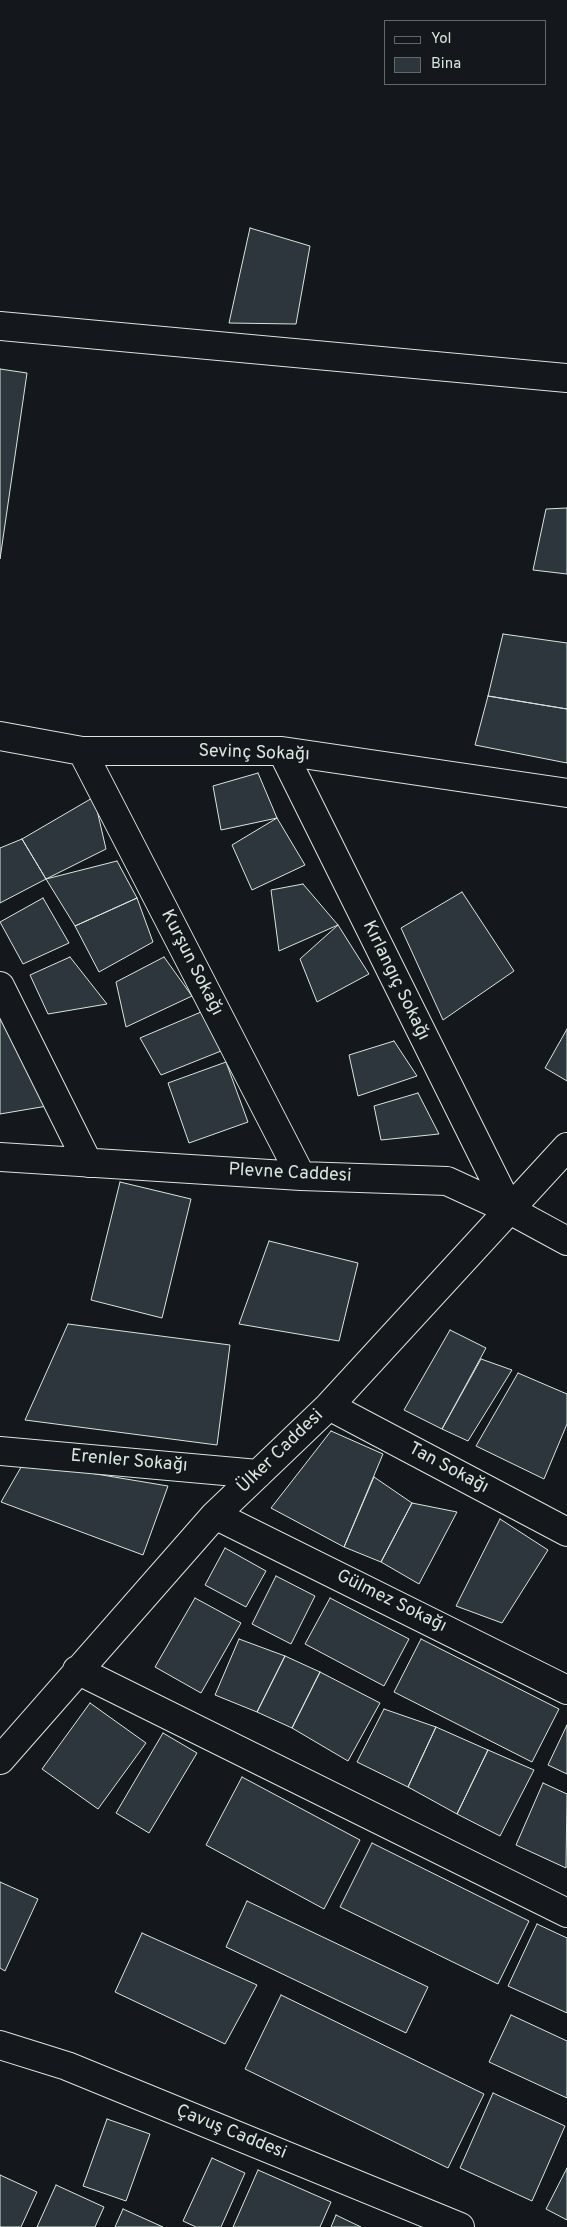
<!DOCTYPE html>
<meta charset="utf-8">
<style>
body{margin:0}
#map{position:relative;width:567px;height:2227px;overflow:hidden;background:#14181c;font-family:Overpass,sans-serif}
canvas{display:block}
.legend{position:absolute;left:384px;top:20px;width:162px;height:65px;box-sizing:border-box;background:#14181c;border:1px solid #626a69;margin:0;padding:6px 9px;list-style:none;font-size:15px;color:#d8e6dc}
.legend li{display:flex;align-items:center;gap:10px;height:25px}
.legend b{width:25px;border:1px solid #626a69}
</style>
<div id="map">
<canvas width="567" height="2227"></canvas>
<ul class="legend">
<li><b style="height:6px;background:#14181c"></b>Yol</li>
<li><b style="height:14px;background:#2c363c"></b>Bina</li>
</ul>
</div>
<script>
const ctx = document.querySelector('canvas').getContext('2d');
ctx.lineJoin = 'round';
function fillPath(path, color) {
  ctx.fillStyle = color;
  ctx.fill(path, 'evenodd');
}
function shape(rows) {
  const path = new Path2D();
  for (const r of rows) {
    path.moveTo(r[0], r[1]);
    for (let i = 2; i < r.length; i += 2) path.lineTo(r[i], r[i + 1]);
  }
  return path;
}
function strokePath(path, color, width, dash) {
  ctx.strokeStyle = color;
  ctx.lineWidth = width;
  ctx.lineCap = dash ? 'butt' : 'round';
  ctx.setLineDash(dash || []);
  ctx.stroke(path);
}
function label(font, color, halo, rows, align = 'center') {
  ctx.font = font + ' Overpass,sans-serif';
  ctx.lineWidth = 4;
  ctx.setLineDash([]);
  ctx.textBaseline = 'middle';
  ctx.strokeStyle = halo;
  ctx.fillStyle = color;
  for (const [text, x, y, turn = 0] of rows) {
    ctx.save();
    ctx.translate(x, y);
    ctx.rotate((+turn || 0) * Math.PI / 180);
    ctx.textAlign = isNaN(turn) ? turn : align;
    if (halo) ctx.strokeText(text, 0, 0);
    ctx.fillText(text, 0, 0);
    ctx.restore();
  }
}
const building = shape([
 [250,228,310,246,296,324,229,323,250,228],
 [0,369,27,373,0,559,0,369],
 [567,508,567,574,533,570,546,509,567,508],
 [503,634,567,643,567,709,488,696,503,634],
 [488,696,567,709,567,763,475,745,488,696],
 [258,773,277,818,221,830,213,786,258,773],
 [94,797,106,849,46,879,22,839,94,797],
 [277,818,305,865,252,890,232,845,277,818],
 [22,839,46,879,0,903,0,848,22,839],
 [117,861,137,898,75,926,46,879,117,861],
 [303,884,338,925,279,951,271,890,303,884],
 [462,892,514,971,443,1020,401,928,462,892],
 [43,898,69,943,23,964,0,922,43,898],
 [137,898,153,942,99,972,75,926,137,898],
 [338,925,369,974,317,1002,300,959,338,925],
 [70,957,107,1004,48,1014,30,975,70,957],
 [164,957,192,996,126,1027,116,982,164,957],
 [0,1004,53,1105,0,1114,0,1004],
 [201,1012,221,1051,161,1075,140,1038,201,1012],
 [567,1029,567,1081,545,1068,567,1029],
 [394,1041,417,1076,358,1096,349,1055,394,1041],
 [226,1062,248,1122,189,1143,168,1083,226,1062],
 [418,1093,439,1134,381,1140,374,1106,418,1093],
 [120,1182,191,1199,162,1318,91,1300,120,1182],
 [269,1241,358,1263,339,1341,239,1324,269,1241],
 [68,1324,230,1345,217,1445,25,1420,68,1324],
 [450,1330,486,1348,442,1429,404,1410,450,1330],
 [481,1359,512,1370,468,1441,442,1429,481,1359],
 [518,1373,567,1394,567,1424,544,1479,476,1446,518,1373],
 [331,1431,383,1454,344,1547,271,1508,331,1431],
 [24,1462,168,1486,143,1555,1,1502,24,1462],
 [374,1477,412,1503,381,1562,344,1547,374,1477],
 [412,1503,457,1512,419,1584,381,1562,412,1503],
 [500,1519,548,1550,502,1623,456,1606,500,1519],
 [225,1548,266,1571,246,1607,205,1585,225,1548],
 [276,1576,315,1596,291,1644,252,1624,276,1576],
 [195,1598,241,1623,201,1693,155,1667,195,1598],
 [330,1598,409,1639,384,1686,305,1644,330,1598],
 [239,1639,285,1656,257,1712,215,1695,239,1639],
 [421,1639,559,1709,532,1762,394,1692,421,1639],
 [285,1656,320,1672,292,1728,257,1712,285,1656],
 [320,1672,380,1703,348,1761,292,1728,320,1672],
 [90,1703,146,1743,98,1809,42,1769,90,1703],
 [384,1709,436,1727,408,1787,357,1762,384,1709],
 [567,1725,567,1774,548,1765,567,1725],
 [436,1727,488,1750,457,1814,408,1787,436,1727],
 [163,1733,197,1753,149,1833,116,1813,163,1733],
 [488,1750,534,1770,500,1836,457,1814,488,1750],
 [242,1777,360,1840,324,1909,206,1845,242,1777],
 [543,1783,567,1794,566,1868,516,1845,543,1783],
 [372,1843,529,1921,498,1984,340,1907,372,1843],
 [0,1882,38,1899,5,1971,0,1968,0,1882],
 [247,1901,428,1987,406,2033,226,1947,247,1901],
 [537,1924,567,1938,567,2013,508,1986,537,1924],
 [142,1933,257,1985,225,2044,115,1992,142,1933],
 [281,1995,484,2094,448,2168,245,2069,281,1995],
 [511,2015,567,2041,567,2098,489,2062,511,2015],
 [493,2093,565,2126,532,2201,460,2168,493,2093],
 [107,2119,150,2134,126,2201,83,2186,107,2119],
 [212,2158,245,2173,221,2227,196,2227,183,2221,212,2158],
 [567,2168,567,2220,546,2209,567,2168],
 [258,2170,331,2202,320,2227,233,2227,258,2170],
 [0,2175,37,2192,21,2227,0,2227,0,2175],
 [56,2185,104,2207,95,2227,37,2227,56,2185],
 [123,2209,163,2227,115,2227,123,2209],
 [336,2215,361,2227,331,2227,336,2215]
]);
const minor = shape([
 [0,736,82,751,282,751,567,793],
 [82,751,301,1176],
 [282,751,510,1210],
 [0,986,88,1163],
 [0,1157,301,1176,447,1181,510,1210,567,1241],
 [329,1406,567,1532],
 [0,1451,258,1474],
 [215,1515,567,1690],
 [77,1670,567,1913],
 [0,1760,215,1515,329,1406,567,1147],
 [0,2045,67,2066,460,2227]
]);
const secondary = shape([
 [0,326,567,378]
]);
const streetNames = [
 ["Sevinç Sokağı",254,754,2],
 ["Kurşun Sokağı",191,963,63],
 ["Kırlangıç Sokağı",395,981,64],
 ["Plevne Caddesi",290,1174,3],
 ["Ülker Caddesi",281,1452,-44],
 ["Erenler Sokağı",129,1462,5],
 ["Tan Sokağı",448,1469,28],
 ["Gülmez Sokağı",391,1602,26],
 ["Çavuş Caddesi",231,2133,22]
];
fillPath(building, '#2c363c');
strokePath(building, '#d8e6dc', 1);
strokePath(minor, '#d8e6dc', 30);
strokePath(secondary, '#d8e6dc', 30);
strokePath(minor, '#14181c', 28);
strokePath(secondary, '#14181c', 28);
label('18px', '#d8e6dc', '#14181c', streetNames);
</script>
